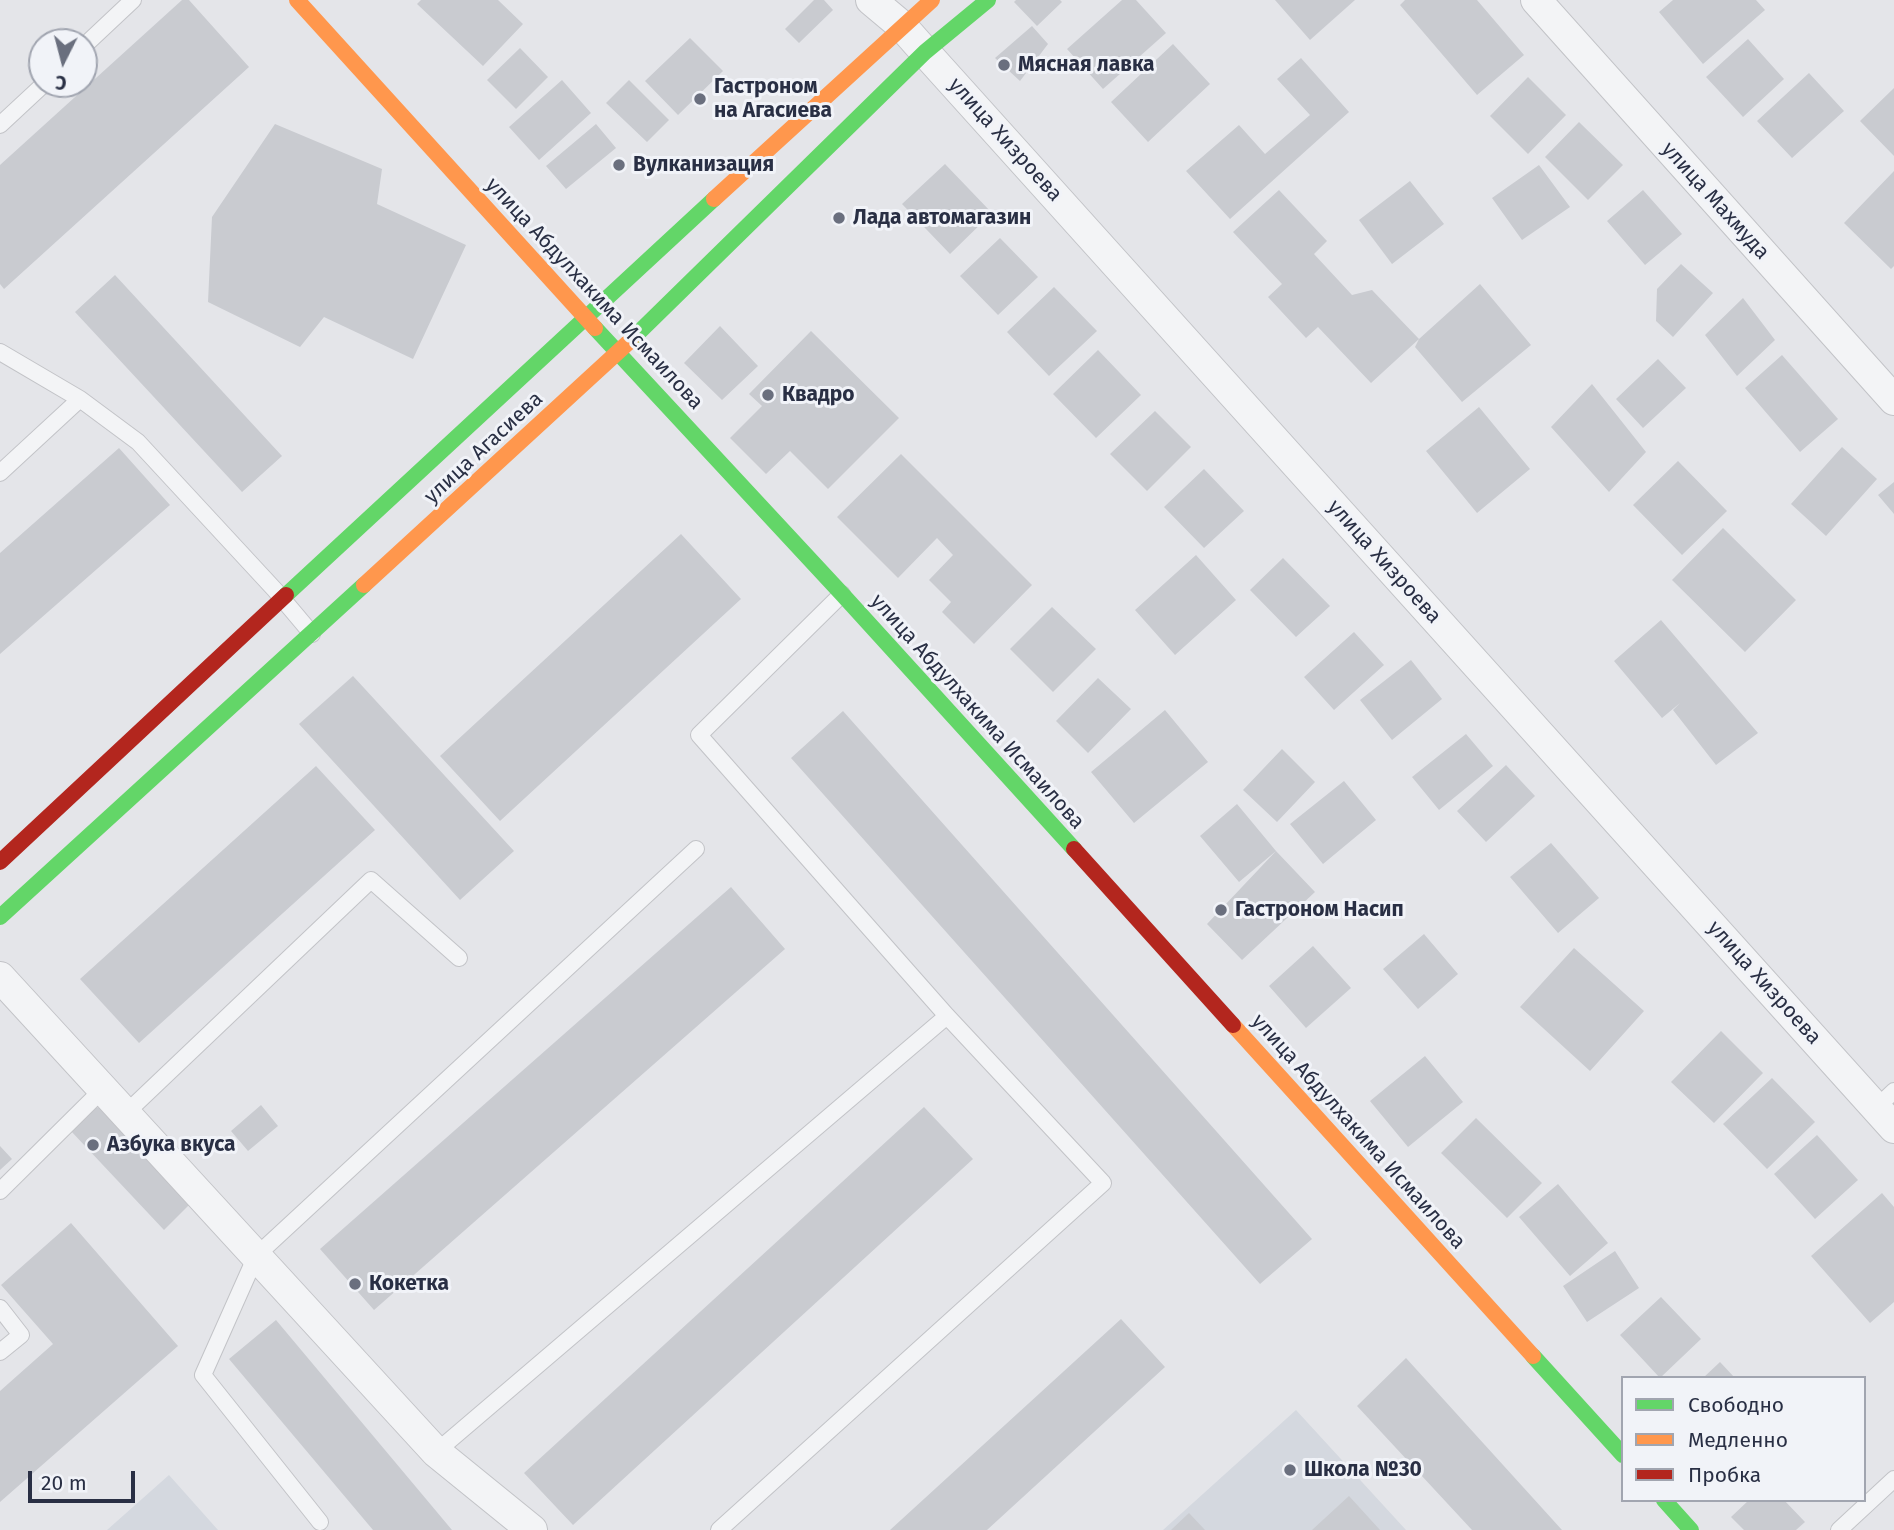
<!DOCTYPE html>
<meta charset="utf-8">
<style>
body{margin:0}
#map{position:relative;width:1894px;height:1530px;overflow:hidden;background:#e4e5e9;font-family:"Fira Sans",sans-serif}
canvas{display:block}
.legend{position:absolute;left:1621px;top:1376px;width:245px;height:126px;box-sizing:border-box;background:#f1f3f8;border:2px solid #a1a5b0;margin:0;padding:9px 12px;list-style:none;font-size:21px;color:#292f44}
.legend li{display:flex;align-items:center;gap:14px;height:35px}
.legend b{width:35px;border:2px solid #a1a5b0}
.north{position:absolute;left:28px;top:28px;width:70px;height:70px;box-sizing:border-box;background:#f1f3f8;border:2px solid #a1a5b0;border-radius:50%;rotate:186deg;font-size:19px;font-weight:700;line-height:28px;text-align:center;color:#292f44}
.north::after{content:'';display:block;margin:auto;width:24px;height:32px;background:#6a6f7e;clip-path:polygon(50% 0,100% 100%,50% 72%,0 100%)}
.scale{position:absolute;left:28px;top:1471px;width:107px;height:32px;box-sizing:border-box;border:4px solid #292f44;border-top:0;padding-left:9px;font-size:21px;line-height:24px;white-space:nowrap;color:#292f44;-webkit-text-stroke:5px #f1f3f8;paint-order:stroke}
</style>
<div id="map">
<canvas width="1894" height="1530"></canvas>
<ul class="legend">
<li><b style="height:9px;background:#63d668"></b>Свободно</li>
<li><b style="height:9px;background:#ff974d"></b>Медленно</li>
<li><b style="height:9px;background:#b3261e"></b>Пробка</li>
</ul>
<div class="north">С</div>
<div class="scale">20 m</div>
</div>
<script>
const ctx = document.querySelector('canvas').getContext('2d');
ctx.lineJoin = 'round';
function fillPath(path, color) {
  ctx.fillStyle = color;
  ctx.fill(path, 'evenodd');
}
function shape(rows) {
  const path = new Path2D();
  for (const r of rows) {
    path.moveTo(r[0], r[1]);
    for (let i = 2; i < r.length; i += 2) path.lineTo(r[i], r[i + 1]);
  }
  return path;
}
function strokePath(path, color, width, dash) {
  ctx.strokeStyle = color;
  ctx.lineWidth = width;
  ctx.lineCap = dash ? 'butt' : 'round';
  ctx.setLineDash(dash || []);
  ctx.stroke(path);
}
function label(font, color, halo, rows, align = 'center') {
  ctx.font = font + ' "Fira Sans",sans-serif';
  ctx.lineWidth = 6;
  ctx.setLineDash([]);
  ctx.textBaseline = 'middle';
  ctx.strokeStyle = halo;
  ctx.fillStyle = color;
  for (const [text, x, y, turn = 0] of rows) {
    ctx.save();
    ctx.translate(x, y);
    ctx.rotate((+turn || 0) * Math.PI / 180);
    ctx.textAlign = isNaN(turn) ? turn : align;
    if (halo) ctx.strokeText(text, 0, 0);
    ctx.fillText(text, 0, 0);
    ctx.restore();
  }
}
const built = shape([
 [1296,1410,1406,1530,1163,1530],
 [169,1475,218,1530,107,1530]
]);
const building = shape([
 [182,0,189,0,249,67,4,289,0,284,0,165],
 [421,0,498,0,523,24,483,66,417,4],
 [814,0,824,0,833,10,799,43,785,29],
 [1016,0,1060,0,1062,2,1037,26,1014,2],
 [1122,0,1136,0,1166,33,1103,89,1067,49],
 [1275,0,1355,0,1310,40],
 [1405,0,1477,0,1524,55,1477,95,1400,5],
 [1673,0,1756,0,1765,10,1703,64,1659,12],
 [1032,26,1048,44,1020,81,995,58],
 [690,38,723,71,678,115,645,81],
 [1748,39,1784,79,1743,117,1706,77],
 [1173,44,1210,84,1148,142,1111,102],
 [520,48,548,77,516,109,487,80],
 [1301,58,1349,112,1230,219,1186,171,1239,125,1265,154,1310,115,1277,79],
 [1809,73,1844,111,1792,158,1757,121],
 [1528,77,1566,115,1528,154,1490,116],
 [562,80,591,113,539,160,509,127],
 [629,80,669,120,647,142,606,103],
 [1894,88,1894,156,1860,121],
 [1579,122,1623,165,1588,200,1545,157],
 [275,124,382,169,377,204,466,245,413,359,324,317,300,347,208,302,212,217],
 [596,124,616,148,566,189,546,166],
 [945,164,992,213,950,254,902,204],
 [1539,165,1570,207,1522,240,1492,198],
 [1894,171,1894,266,1891,269,1844,223],
 [1410,181,1444,224,1392,264,1359,220],
 [1279,190,1327,241,1314,254,1352,295,1372,290,1419,339,1371,383,1318,327,1306,338,1268,297,1282,284,1233,232],
 [1643,190,1682,234,1645,265,1607,221],
 [1000,238,1038,277,998,315,960,276],
 [1681,264,1713,293,1673,337,1656,321,1657,289],
 [115,275,282,456,242,492,75,312],
 [1480,284,1531,345,1462,402,1415,347,1419,339],
 [1054,287,1097,331,1049,376,1007,332],
 [1743,298,1775,340,1737,376,1705,335],
 [720,326,758,366,722,400,684,363],
 [811,331,899,418,828,489,790,451,766,474,730,438,762,406,749,394],
 [1098,350,1141,395,1096,438,1053,394],
 [1782,355,1838,419,1800,452,1745,388],
 [1658,359,1686,388,1643,428,1616,399],
 [1592,384,1646,452,1609,492,1551,427],
 [1479,407,1530,469,1477,513,1426,451],
 [1155,411,1191,447,1147,491,1110,454],
 [1842,447,1877,479,1826,536,1791,504],
 [119,448,170,505,0,654,0,553],
 [901,454,1032,585,974,644,942,612,951,602,929,580,953,555,937,538,898,578,837,517],
 [1678,461,1727,511,1682,555,1633,505],
 [1204,469,1244,511,1204,548,1164,507],
 [1894,482,1894,514,1878,495],
 [1723,528,1796,600,1745,652,1672,580],
 [681,534,741,599,500,821,440,756],
 [1196,555,1236,600,1175,655,1135,610],
 [1283,558,1330,606,1296,637,1250,590],
 [1052,607,1096,649,1053,692,1010,649],
 [1661,620,1758,733,1716,765,1673,710,1680,703,1662,718,1614,661],
 [1354,632,1384,665,1334,710,1304,677],
 [1411,660,1442,699,1392,740,1360,700],
 [353,676,514,851,460,900,299,724],
 [1098,678,1131,709,1088,753,1056,721],
 [1165,710,1208,762,1134,823,1091,772],
 [843,711,1312,1239,1260,1284,791,758],
 [1466,734,1493,766,1439,810,1412,777],
 [1282,749,1315,782,1277,822,1243,790],
 [1506,765,1535,796,1486,842,1457,811],
 [316,766,375,830,139,1043,80,979],
 [1344,781,1376,820,1323,864,1290,824],
 [1237,804,1276,851,1239,882,1200,836],
 [1551,843,1599,898,1558,933,1510,877],
 [1276,851,1315,892,1242,960,1207,924],
 [731,887,785,949,374,1310,320,1249],
 [1424,934,1458,974,1418,1009,1383,969],
 [1313,946,1351,988,1306,1028,1269,986],
 [1574,948,1644,1011,1590,1071,1520,1007],
 [1721,1031,1763,1073,1714,1123,1671,1082],
 [1425,1056,1463,1102,1408,1147,1370,1101],
 [1772,1078,1815,1122,1767,1169,1723,1124],
 [261,1105,278,1126,248,1151,231,1131],
 [96,1107,125,1116,194,1200,164,1230,70,1130],
 [924,1107,973,1159,573,1525,524,1473],
 [1476,1118,1542,1183,1507,1218,1441,1153],
 [1817,1135,1858,1180,1815,1219,1774,1174],
 [0,1146,12,1159,0,1170],
 [1558,1184,1608,1243,1570,1276,1519,1217],
 [1882,1193,1894,1207,1894,1302,1870,1323,1811,1256],
 [71,1223,178,1346,0,1502,0,1391,53,1344,1,1285],
 [1615,1251,1639,1288,1587,1322,1563,1286],
 [1661,1297,1701,1339,1660,1378,1620,1335],
 [1121,1319,1165,1367,987,1530,890,1530],
 [276,1320,452,1530,373,1530,229,1359],
 [1406,1358,1562,1530,1472,1530,1357,1406],
 [1720,1362,1735,1378,1703,1378],
 [1349,1496,1380,1530,1312,1530],
 [1749,1500,1784,1500,1805,1522,1796,1530,1744,1530,1731,1517],
 [1189,1513,1205,1530,1171,1530]
]);
const lane = shape([
 [84,46,133,0],
 [0,125,44,84],
 [0,352,80,399,138,442,275,590,312,634],
 [0,473,80,399],
 [1876,1108,1894,1091],
 [125,1114,371,880,459,958],
 [0,1191,102,1090],
 [0,1308,21,1335,0,1352],
 [436,1452,947,1016],
 [320,1522,203,1375,256,1256,696,849],
 [719,1530,1103,1183,947,1016,699,735,842,594],
 [1839,1530,1894,1479]
]);
const street = shape([
 [871,0,902,26,925,52,1894,1128],
 [1536,0,1894,400],
 [0,977,436,1452,532,1530]
]);
const fast = shape([
 [595,328,842,594,1074,849],
 [631,340,925,52,988,0],
 [286,595,714,199],
 [0,917,364,585],
 [1533,1356,1623,1455],
 [1664,1500,1691,1530]
]);
const slow = shape([
 [297,0,595,328],
 [714,199,932,0],
 [364,585,631,340],
 [1233,1025,1533,1356]
]);
const jam = shape([
 [1074,849,1233,1025],
 [0,862,286,595]
]);
const markers = [
 [1004,65,7,"#6a6f7e"],
 [700,99,7,"#6a6f7e"],
 [619,165,7,"#6a6f7e"],
 [839,218,7,"#6a6f7e"],
 [768,395,7,"#6a6f7e"],
 [1221,910,7,"#6a6f7e"],
 [93,1145,7,"#6a6f7e"],
 [355,1284,7,"#6a6f7e"],
 [1290,1470,7,"#6a6f7e"]
];
const poiNames = [
 ["Мясная лавка",1018,65],
 ["Гастроном",714,87],
 ["на Агасиева",714,111],
 ["Вулканизация",633,165],
 ["Лада автомагазин",853,218],
 ["Квадро",782,395],
 ["Гастроном Насип",1235,910],
 ["Азбука вкуса",107,1145],
 ["Кокетка",369,1284],
 ["Школа №30",1304,1470]
];
const streetNames = [
 ["улица Хизроева",1005,140,48],
 ["улица Махмуда",1715,201,48],
 ["улица Абдулхакима Исмаилова",594,294,47],
 ["улица Агасиева",484,448,-43],
 ["улица Хизроева",1384,562,48],
 ["улица Абдулхакима Исмаилова",977,712,48],
 ["улица Хизроева",1764,983,48],
 ["улица Абдулхакима Исмаилова",1358,1132,48]
];
fillPath(built, '#d4d8df');
fillPath(building, '#c9cbd0');
strokePath(lane, '#c2c3c7', 18);
strokePath(street, '#c2c3c7', 32);
strokePath(lane, '#f3f4f6', 16);
strokePath(street, '#f3f4f6', 30);
strokePath(fast, '#63d668', 16);
strokePath(slow, '#ff974d', 16);
strokePath(jam, '#b3261e', 16);
for (const [x, y, r, color] of markers) {
  const dot = new Path2D();
  dot.arc(x, y, r, 0, 2 * Math.PI);
  ctx.fillStyle = color;
  ctx.fill(dot);
  strokePath(dot, '#f1f3f8', 2.5);
}
label('bold 21px', '#292f44', '#f1f3f8', poiNames, 'left');
label('21px', '#292f44', '#f1f3f8', streetNames);
</script>
